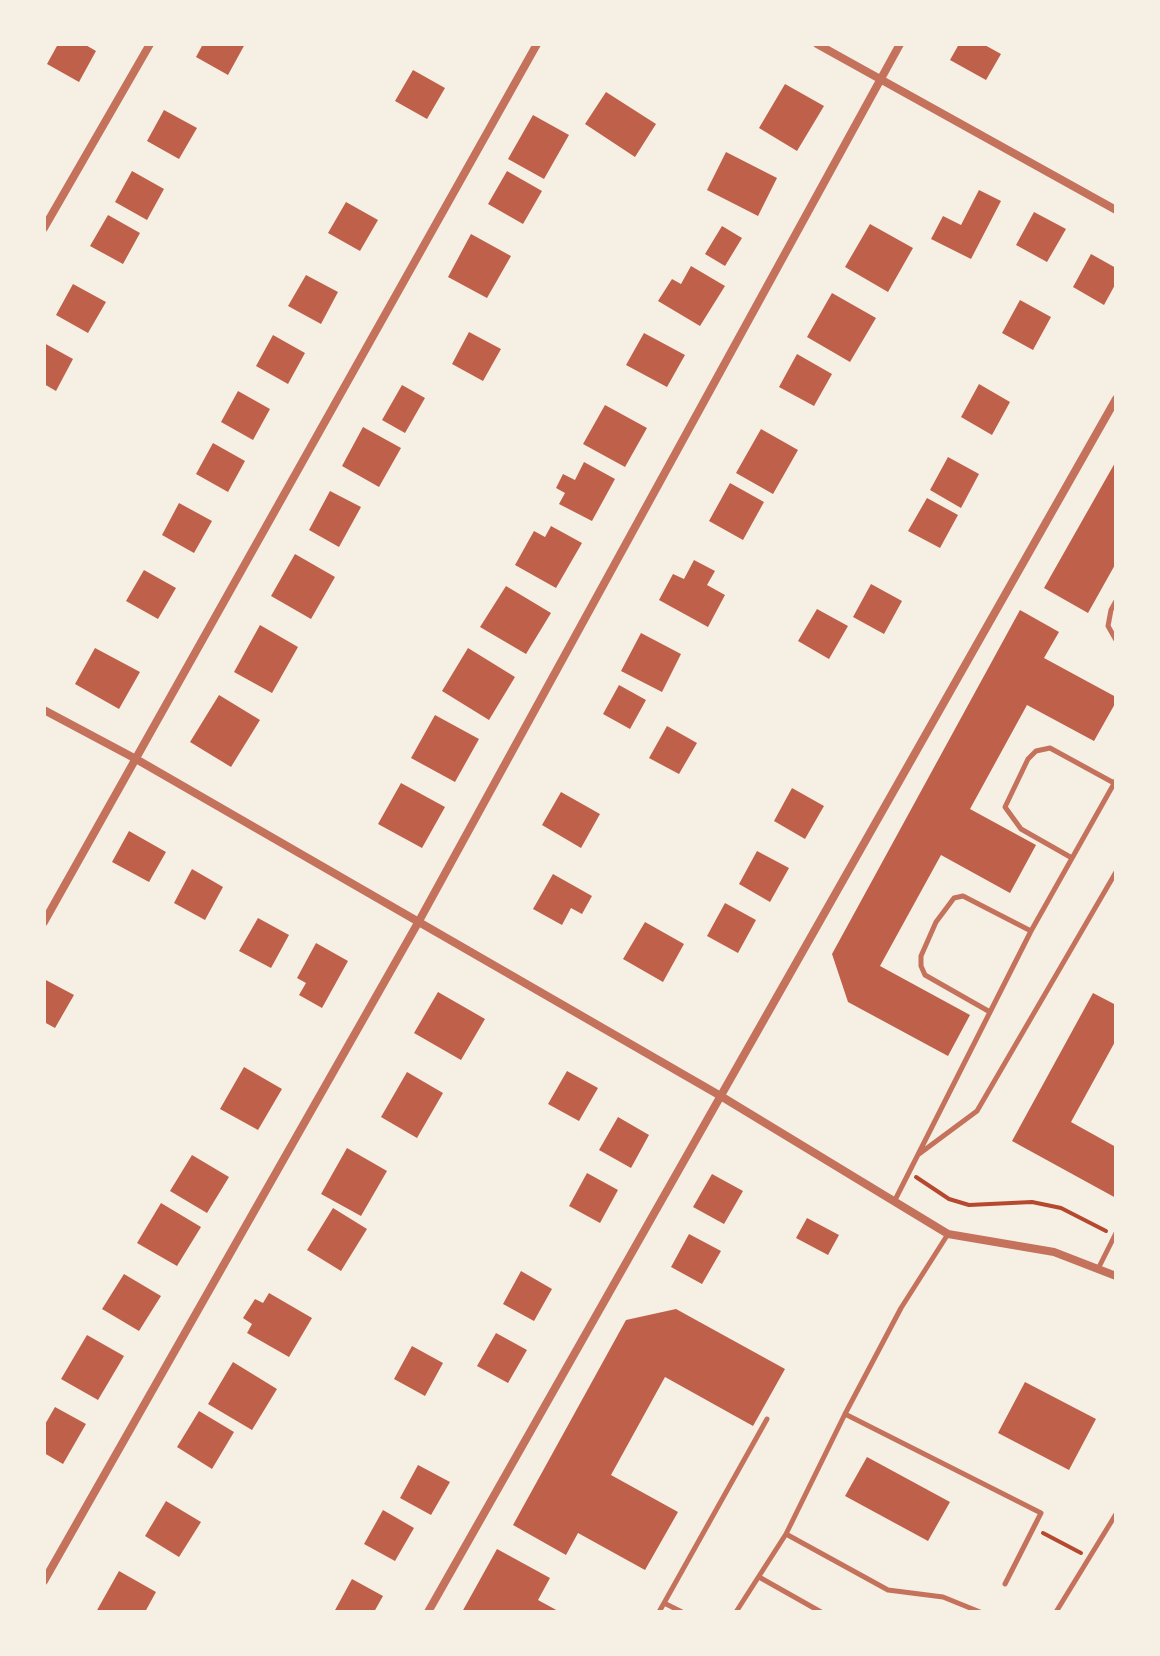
<!DOCTYPE html>
<style>
body{margin:0}
#map{position:relative;width:1160px;height:1656px;overflow:hidden;background:#f6efe4;font-family:"Times New Roman",serif}
canvas{display:block}
.frame{position:absolute;inset:0;border:46px solid #f6efe4;pointer-events:none}
</style>
<div id="map">
<canvas width="1160" height="1656"></canvas>
<div class="frame"></div>
</div>
<script>
const ctx = document.querySelector('canvas').getContext('2d');
ctx.lineJoin = 'round';
function fillPath(path, color) {
  ctx.fillStyle = color;
  ctx.fill(path, 'evenodd');
}
function shape(rows) {
  const path = new Path2D();
  for (const r of rows) {
    path.moveTo(r[0], r[1]);
    for (let i = 2; i < r.length; i += 2) path.lineTo(r[i], r[i + 1]);
  }
  return path;
}
function strokePath(path, color, width, dash) {
  ctx.strokeStyle = color;
  ctx.lineWidth = width;
  ctx.lineCap = dash ? 'butt' : 'round';
  ctx.setLineDash(dash || []);
  ctx.stroke(path);
}
const building = shape([
 [58,44,84,44,96,51,79,82,47,64],
 [203,44,245,44,228,75,196,57],
 [959,44,983,44,1001,54,986,80,950,60],
 [413,70,445,88,427,119,395,101],
 [785,84,824,106,797,151,759,128],
 [606,92,656,124,635,157,585,124],
 [164,110,197,128,179,159,147,141],
 [533,115,569,135,544,179,508,159],
 [726,152,777,178,758,216,707,190],
 [132,171,164,189,147,220,115,202],
 [507,171,542,191,523,224,488,204],
 [979,190,1001,201,971,259,931,239,943,216,961,225],
 [346,202,378,220,360,251,328,233],
 [1034,212,1066,229,1047,262,1016,245],
 [108,215,140,233,123,264,90,246],
 [870,224,913,248,888,292,845,267],
 [722,226,742,238,725,266,705,254],
 [471,234,511,256,487,298,448,277],
 [1091,254,1116,268,1116,283,1104,305,1073,287],
 [691,266,725,286,700,326,658,301,672,279,681,284],
 [306,275,338,292,321,324,288,306],
 [73,284,106,302,88,333,56,315],
 [832,293,876,318,850,362,807,337],
 [1020,300,1051,317,1033,350,1002,333],
 [469,332,501,349,483,381,452,364],
 [644,333,685,355,667,387,626,365],
 [273,335,305,353,288,384,256,366],
 [44,343,73,359,56,391,44,384],
 [797,354,832,374,814,406,779,387],
 [979,384,1010,402,992,435,961,417],
 [402,385,425,398,405,433,382,420],
 [238,391,270,409,253,440,221,422],
 [605,405,647,428,625,467,583,444],
 [363,427,401,448,379,487,342,466],
 [761,429,798,450,773,494,736,473],
 [213,443,245,461,228,492,196,474],
 [948,457,979,474,961,508,930,490],
 [1116,461,1116,563,1088,613,1044,588],
 [584,462,615,479,592,521,559,504,565,493,556,488,563,474,575,480],
 [730,483,764,502,743,540,709,521],
 [330,491,361,507,339,547,309,530],
 [927,498,958,515,940,548,908,531],
 [179,503,212,521,194,553,162,535],
 [551,526,582,543,556,588,515,565,534,531,545,537],
 [295,554,335,577,311,619,271,596],
 [694,560,715,571,707,585,725,595,708,627,659,600,673,574,684,579],
 [144,570,176,588,158,619,126,601],
 [871,584,902,601,884,634,853,617],
 [506,586,551,613,526,654,480,627],
 [817,609,848,626,829,659,798,641],
 [1020,610,1059,632,1044,658,1116,697,1116,702,1094,741,1027,705,970,809,1036,845,1010,893,941,855,880,966,970,1015,948,1056,848,1002,832,954],
 [260,625,298,647,272,693,234,672],
 [641,633,681,654,662,692,621,671],
 [95,648,140,672,119,709,75,684],
 [468,648,515,677,489,720,442,691],
 [619,685,646,700,630,729,603,714],
 [219,695,260,720,231,767,190,742],
 [435,715,479,739,455,782,411,758],
 [667,726,697,743,679,774,649,758],
 [401,783,445,807,422,848,378,824],
 [792,788,824,806,805,839,774,821],
 [561,792,600,814,581,848,542,825],
 [129,831,166,852,149,882,112,862],
 [757,851,789,868,770,902,739,884],
 [192,869,223,887,205,920,174,903],
 [553,874,592,896,582,914,571,908,562,925,533,909],
 [725,903,756,920,738,953,707,936],
 [258,918,289,935,271,968,239,951],
 [645,922,684,944,663,982,623,959],
 [316,943,348,961,322,1008,299,995,306,983,297,978],
 [44,979,74,995,55,1028,44,1022],
 [438,992,485,1019,461,1060,414,1033],
 [1093,993,1116,1005,1116,1040,1071,1122,1116,1147,1116,1198,1012,1141],
 [244,1067,282,1089,258,1130,220,1109],
 [567,1071,598,1088,579,1121,548,1104],
 [407,1072,443,1093,417,1138,381,1117],
 [618,1117,649,1135,631,1168,599,1150],
 [347,1148,387,1171,361,1216,321,1194],
 [192,1155,229,1177,207,1213,170,1191],
 [587,1173,618,1190,600,1223,569,1206],
 [712,1174,743,1191,724,1224,693,1207],
 [161,1203,201,1227,177,1266,137,1243],
 [333,1208,367,1229,341,1271,307,1250],
 [807,1218,839,1235,828,1255,796,1238],
 [689,1234,721,1251,702,1284,671,1267],
 [521,1271,552,1289,534,1321,503,1304],
 [124,1274,161,1296,139,1331,102,1309],
 [269,1293,312,1318,289,1357,247,1333,252,1324,243,1318,255,1299,263,1303],
 [676,1309,785,1369,753,1426,665,1377,611,1475,678,1512,645,1570,578,1533,566,1555,513,1525,626,1320],
 [496,1333,527,1350,508,1383,477,1366],
 [87,1335,124,1356,98,1400,61,1379],
 [412,1346,443,1363,425,1396,394,1379],
 [233,1362,277,1389,252,1430,208,1404],
 [1025,1382,1096,1419,1069,1470,998,1433],
 [55,1407,86,1424,63,1464,44,1453,44,1426],
 [199,1411,234,1432,212,1469,177,1447],
 [867,1457,950,1502,928,1541,845,1496],
 [418,1465,450,1482,431,1515,400,1498],
 [166,1501,201,1522,179,1557,145,1536],
 [383,1510,414,1528,395,1561,364,1544],
 [497,1549,550,1578,538,1600,560,1612,462,1612],
 [119,1571,156,1592,145,1612,96,1612],
 [352,1579,383,1596,374,1612,334,1612]
]);
const path = shape([
 [916,1177,949,1199,969,1205,1032,1202,1061,1208,1106,1231],
 [1043,1533,1081,1553]
]);
const service = shape([
 [1116,601,1111,610,1108,626,1116,640],
 [1072,858,1021,829,1005,807,1028,759,1036,751,1050,748,1114,783],
 [990,1012,925,975,921,966,921,956,936,922,954,898,963,896,1031,931],
 [919,1154,977,1111,1116,872],
 [894,1202,1031,931,1116,780],
 [1099,1267,1116,1233],
 [845,1414,1041,1513,1005,1584],
 [786,1534,888,1590,943,1597,980,1612],
 [759,1577,821,1612],
 [664,1603,682,1612],
 [659,1612,767,1419],
 [736,1612,786,1534,845,1414,901,1308,948,1234],
 [1056,1612,1116,1514]
]);
const minor = shape([
 [817,44,1116,210],
 [44,228,150,44],
 [44,710,136,759,719,1095,948,1234,1054,1252,1116,1276],
 [44,922,537,44],
 [44,1581,419,921,900,44],
 [428,1612,1116,399]
]);
fillPath(building, '#bf614a');
strokePath(path, '#b5482f', 4);
strokePath(service, '#c5725c', 5);
strokePath(minor, '#c5725c', 8);
</script>
